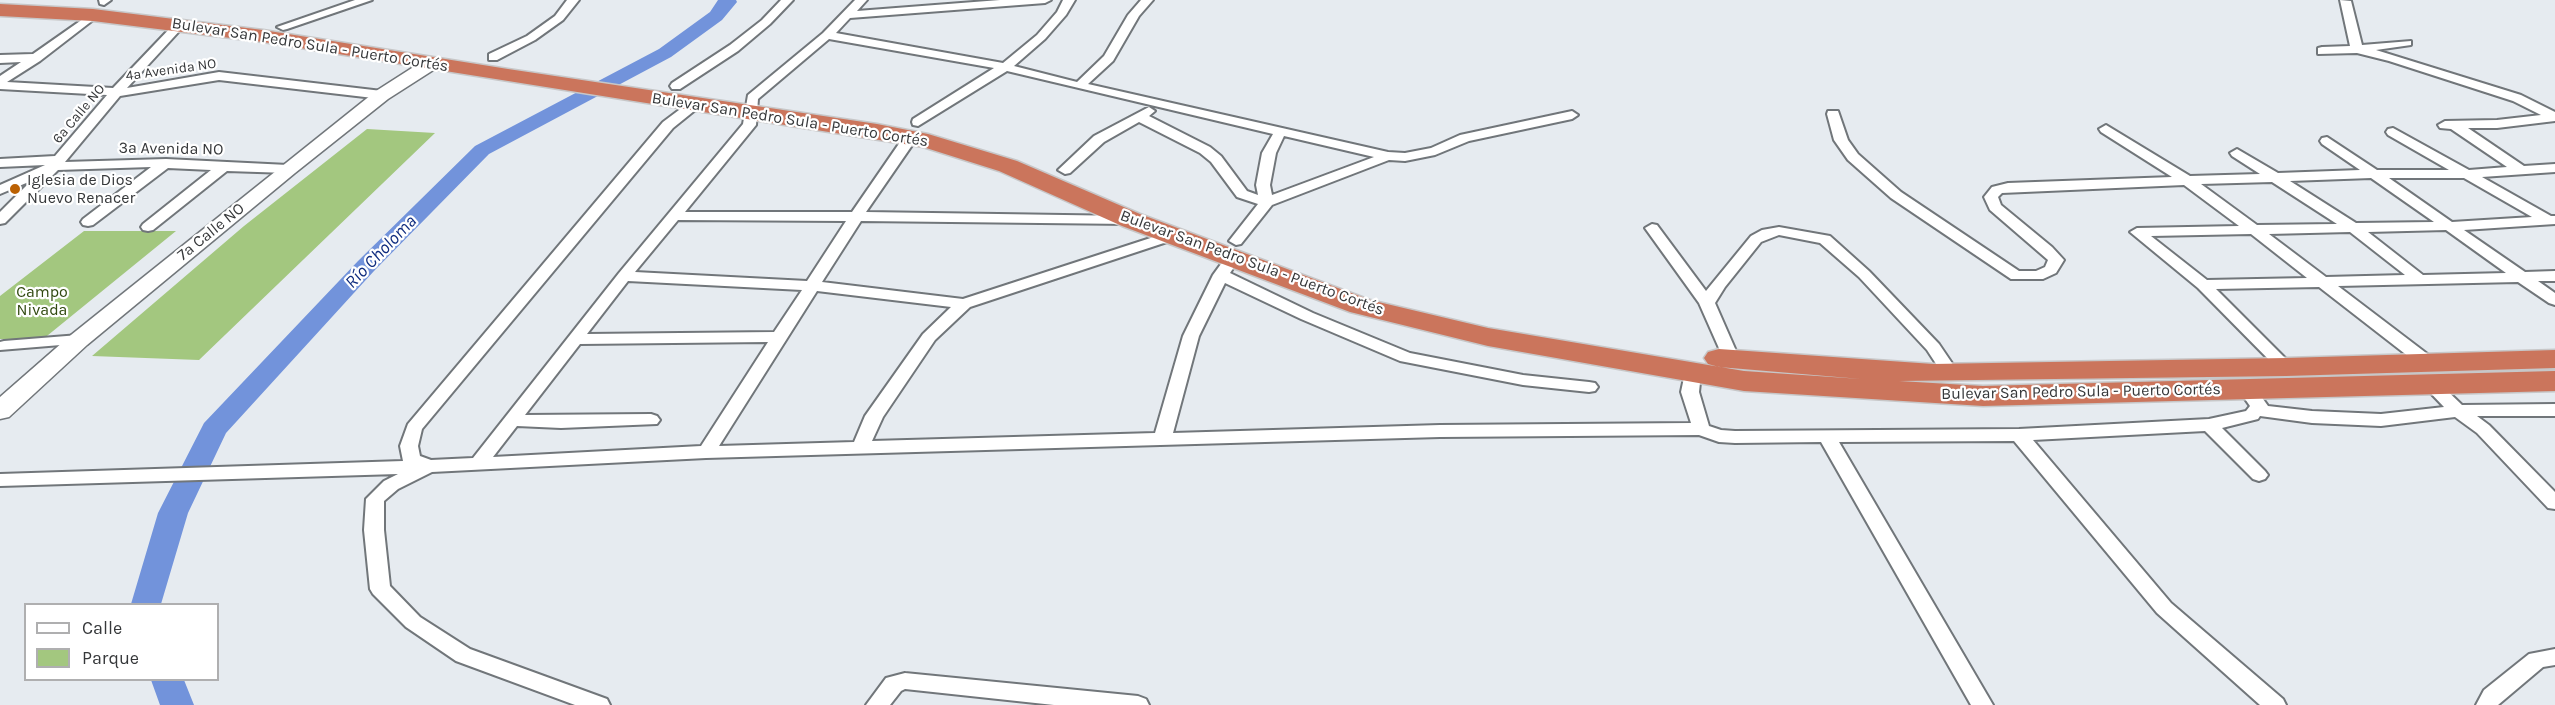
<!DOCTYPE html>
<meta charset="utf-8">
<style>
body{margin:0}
#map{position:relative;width:2555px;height:705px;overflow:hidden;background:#e6ebf0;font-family:Karla,sans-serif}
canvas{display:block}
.legend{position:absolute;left:24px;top:603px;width:195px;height:78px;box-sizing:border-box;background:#fff;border:2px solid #afafb0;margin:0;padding:8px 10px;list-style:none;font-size:18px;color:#36383a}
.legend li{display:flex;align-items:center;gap:12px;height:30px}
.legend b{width:30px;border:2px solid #afafb0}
</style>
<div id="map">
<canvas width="2555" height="705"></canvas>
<ul class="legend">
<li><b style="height:8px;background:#fff"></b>Calle</li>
<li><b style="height:16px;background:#a3c77f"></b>Parque</li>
</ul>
</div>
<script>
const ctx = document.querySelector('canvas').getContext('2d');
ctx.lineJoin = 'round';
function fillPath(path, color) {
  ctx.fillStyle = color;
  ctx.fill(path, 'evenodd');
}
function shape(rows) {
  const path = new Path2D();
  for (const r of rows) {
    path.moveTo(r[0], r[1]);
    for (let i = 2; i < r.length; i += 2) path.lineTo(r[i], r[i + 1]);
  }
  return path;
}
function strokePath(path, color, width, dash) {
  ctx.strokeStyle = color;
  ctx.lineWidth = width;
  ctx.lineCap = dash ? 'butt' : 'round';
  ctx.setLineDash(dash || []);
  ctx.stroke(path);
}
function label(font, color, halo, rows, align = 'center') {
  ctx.font = font + ' Karla,sans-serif';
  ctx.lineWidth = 4.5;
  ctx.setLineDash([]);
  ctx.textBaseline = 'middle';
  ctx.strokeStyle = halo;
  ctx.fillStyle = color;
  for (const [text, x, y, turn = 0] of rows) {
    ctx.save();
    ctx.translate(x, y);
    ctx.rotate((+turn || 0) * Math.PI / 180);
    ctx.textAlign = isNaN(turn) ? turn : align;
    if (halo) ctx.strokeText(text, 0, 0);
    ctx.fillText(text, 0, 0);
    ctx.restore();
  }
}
const green = shape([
 [367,129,435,133,199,360,92,356,244,226],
 [84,231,176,231,42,340,0,339,0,296]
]);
const river = shape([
 [718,0,736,0,737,2,722,20,671,57,489,154,374,271,226,433,188,513,161,604,131,604,158,513,204,423,358,261,475,146,659,49,710,12,718,0],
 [151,680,184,680,194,705,160,705,151,680]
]);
const street = shape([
 [99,0,111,0,104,5,100,4,99,0],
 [355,0,372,0,287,29,283,30,277,27,355,0],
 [567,0,579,0,563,20,535,40,497,60,489,60,489,54,527,36,555,16,567,0],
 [781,0,793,0,770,24,738,51,680,89,672,89,670,86,672,83,730,45,762,20,781,0],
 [855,0,867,0,857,11,1000,0,1051,0,1045,3,850,18,836,33,1003,63,1037,35,1057,12,1063,0,1075,0,1066,15,1045,39,1014,66,1077,82,1104,56,1128,15,1141,0,1153,0,1139,16,1113,61,1088,84,1388,152,1405,153,1431,148,1460,135,1572,111,1578,115,1572,119,1469,141,1435,155,1405,161,1389,160,1272,205,1241,244,1236,245,1229,241,1258,204,1237,197,1211,162,1200,153,1139,122,1104,142,1070,173,1065,174,1058,170,1094,136,1149,107,1155,111,1149,116,1210,147,1221,156,1247,191,1258,195,1256,185,1262,153,1273,134,1007,71,918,126,913,125,912,122,913,119,994,68,829,39,758,99,756,125,685,212,852,212,905,135,910,134,917,138,866,212,1130,216,1137,220,1130,224,861,221,822,282,963,299,1169,232,1174,231,1181,235,1179,238,970,307,935,340,883,417,872,441,1155,433,1183,336,1213,275,1221,264,1226,262,1234,267,1230,273,1313,313,1410,353,1523,375,1589,382,1595,383,1598,387,1595,391,1589,392,1523,385,1400,361,1301,319,1225,283,1199,336,1173,433,1440,425,1691,423,1681,392,1685,373,1687,369,1693,368,1699,369,1701,373,1699,392,1709,426,1721,430,1735,431,2019,429,2209,419,2246,411,2250,406,2238,389,2241,385,2247,384,2253,385,2268,406,2312,411,2381,414,2444,407,2422,384,2424,380,2430,379,2436,380,2462,405,2555,404,2555,416,2477,416,2489,425,2555,492,2555,509,2548,508,2477,433,2455,417,2381,426,2312,423,2260,416,2258,419,2222,428,2265,471,2268,475,2265,479,2259,481,2253,479,2205,431,2033,440,2171,603,2283,699,2286,705,2260,705,2157,613,2014,441,1839,442,1993,705,1971,705,1821,442,1735,443,1719,442,1699,435,1440,437,706,458,432,472,398,489,384,501,384,530,390,586,420,617,470,649,607,699,610,705,575,705,456,661,406,627,373,594,370,589,364,530,366,499,384,481,398,474,0,486,0,474,403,461,400,446,408,424,663,122,691,101,699,101,701,104,699,107,673,128,422,429,418,446,420,456,431,460,473,458,619,273,743,124,748,95,823,33,855,0],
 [1284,136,1374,157,1272,195,1270,185,1276,153,1284,136],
 [678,220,846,221,807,281,635,272,678,220],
 [628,281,802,290,774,332,587,334,628,281],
 [817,291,951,307,923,334,865,416,854,442,719,446,817,291],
 [768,342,701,446,493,457,517,426,561,428,657,424,660,420,657,416,651,414,525,415,580,344,768,342],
 [2340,0,2351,1,2362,45,2411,41,2411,45,2376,50,2521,95,2555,112,2555,121,2497,128,2468,128,2524,166,2555,164,2555,172,2482,177,2551,216,2555,216,2555,224,2464,230,2525,272,2555,271,2555,281,2538,281,2555,293,2555,305,2549,303,2518,282,2338,286,2434,359,2436,363,2428,368,2422,367,2319,287,2216,289,2294,367,2292,371,2286,372,2280,371,2198,288,2130,232,2137,228,2239,226,2184,185,2002,193,1998,197,2001,205,2052,247,2064,260,2056,273,2043,279,2011,279,1891,198,1848,160,1834,140,1827,114,1828,111,1838,111,1848,140,1858,154,1901,192,2019,271,2036,271,2045,267,2048,260,1990,210,1984,197,1992,187,2008,183,2172,177,2101,132,2099,129,2106,125,2190,176,2260,174,2232,156,2230,153,2237,149,2278,173,2360,170,2322,144,2320,141,2322,138,2327,137,2377,170,2449,170,2388,135,2386,132,2388,129,2393,128,2469,170,2507,167,2451,129,2440,128,2438,125,2445,121,2497,120,2541,115,2513,101,2389,61,2357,53,2318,54,2318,48,2322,47,2350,46,2340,0],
 [2371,178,2434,222,2356,223,2290,181,2371,178],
 [2389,178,2464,178,2532,217,2452,222,2389,178],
 [2272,182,2337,224,2257,225,2201,184,2272,182],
 [2446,230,2506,273,2423,275,2368,232,2446,230],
 [2350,232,2405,275,2326,277,2269,234,2350,232],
 [2251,234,2307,278,2207,280,2151,236,2251,234],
 [93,12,99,15,97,17,40,61,7,82,113,88,175,23,179,22,183,23,183,27,127,88,219,72,382,91,388,95,382,99,219,80,120,96,65,162,166,159,288,165,295,169,288,173,227,171,153,230,148,231,143,230,141,227,143,224,211,170,168,168,93,225,88,226,83,225,81,222,83,219,151,167,58,170,5,223,0,224,0,212,31,181,0,194,0,185,45,165,0,167,0,159,55,156,107,95,0,89,0,76,21,62,0,63,0,55,33,54,93,12],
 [1652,224,1657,225,1706,291,1751,236,1762,230,1779,227,1830,236,1869,271,1939,344,1958,372,1956,376,1944,376,1927,350,1859,277,1820,243,1779,235,1761,242,1725,287,1715,303,1740,360,1738,364,1726,364,1699,303,1645,228,1652,224],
 [79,335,87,340,85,343,0,350,0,342,4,341,79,335],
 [2555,649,2555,665,2543,667,2498,705,2476,705,2484,690,2529,654,2555,649],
 [905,673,1138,696,1146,699,1149,705,1054,705,905,689,901,691,890,705,866,705,886,678,905,673]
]);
const secondary = shape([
 [432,58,438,59,441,63,438,67,388,99,295,173,87,345,9,417,0,419,0,397,71,335,376,91,426,59,432,58]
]);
const highway = shape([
 [0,4,93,9,263,30,508,69,877,124,928,134,1017,161,1140,214,1370,300,1488,328,1744,371,1861,379,1719,367,1708,364,1704,358,1708,352,1719,349,1933,364,2286,358,2555,350,2555,368,2286,376,1899,381,1983,386,2555,371,2555,391,1983,406,1744,391,1488,346,1350,312,1122,226,999,171,923,147,263,42,93,21,0,16,0,4]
]);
const markers = [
 [15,189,6,"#bb6103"]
];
const farStreetnames = [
 ["4a Avenida NO",171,70,-8],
 ["6a Calle NO",79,114,-50]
];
const streetNames = [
 ["Bulevar San Pedro Sula - Puerto Cortés",310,45,9],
 ["Bulevar San Pedro Sula - Puerto Cortés",790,120,9],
 ["3a Avenida NO",171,149,1],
 ["7a Calle NO",211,232,-39],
 ["Bulevar San Pedro Sula - Puerto Cortés",1252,263,20],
 ["Bulevar San Pedro Sula - Puerto Cortés",2081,392,-1]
];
const poiNames = [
 ["Iglesia de Dios",27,180],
 ["Nuevo Renacer",27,198]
];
const parkNames = [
 ["Campo",42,292],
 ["Nivada",42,310]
];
const waterNames = [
 ["Río Choloma",381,252,-46]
];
fillPath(green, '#a3c77f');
fillPath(river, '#7293db');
strokePath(street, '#71767a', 4);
strokePath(secondary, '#71767a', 3);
strokePath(highway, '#c7c7c8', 3);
fillPath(street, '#fff');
fillPath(secondary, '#fff');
fillPath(highway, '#cb755c');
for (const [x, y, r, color] of markers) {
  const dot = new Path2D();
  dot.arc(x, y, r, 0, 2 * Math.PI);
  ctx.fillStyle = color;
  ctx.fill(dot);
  strokePath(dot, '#fff', 2);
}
label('14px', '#36383a', '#fff', farStreetnames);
label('16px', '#36383a', '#fff', streetNames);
label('16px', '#36383a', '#fff', poiNames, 'left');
label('16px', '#314910', '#fff', parkNames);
label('italic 18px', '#0f2c7f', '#fff', waterNames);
</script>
